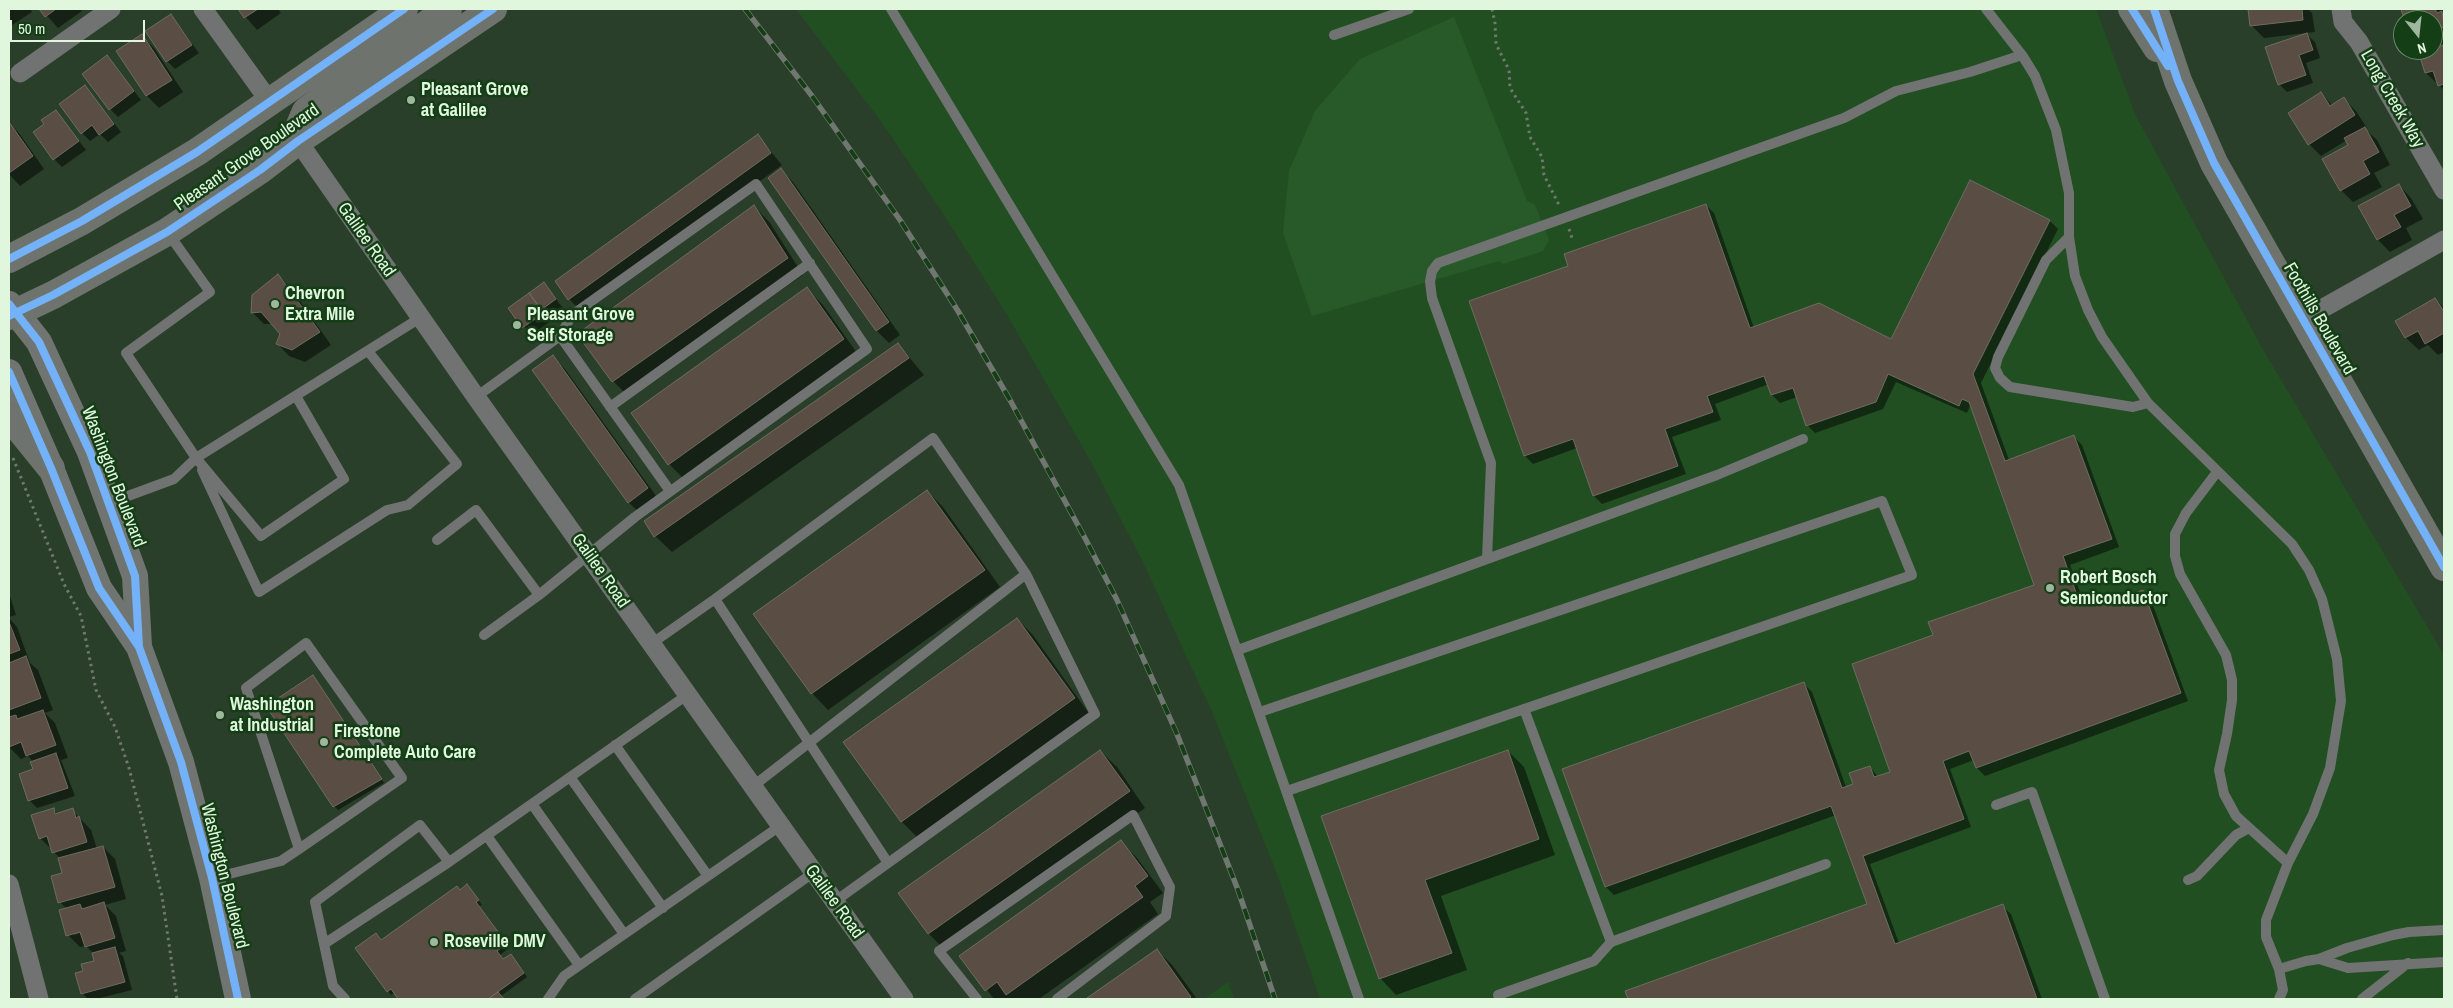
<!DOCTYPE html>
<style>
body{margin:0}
#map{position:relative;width:2453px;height:1008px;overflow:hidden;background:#293f29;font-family:"Archivo Narrow",sans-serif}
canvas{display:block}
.frame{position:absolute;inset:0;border:10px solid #e0f7de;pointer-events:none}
.north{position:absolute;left:2393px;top:10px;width:50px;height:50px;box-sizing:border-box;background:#143e15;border:1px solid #668865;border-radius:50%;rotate:164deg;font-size:14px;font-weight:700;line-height:20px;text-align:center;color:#e0f7de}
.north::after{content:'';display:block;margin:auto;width:18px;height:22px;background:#a0b79f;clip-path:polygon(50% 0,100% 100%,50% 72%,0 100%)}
.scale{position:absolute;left:10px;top:20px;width:135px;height:22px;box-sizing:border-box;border:2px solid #e0f7de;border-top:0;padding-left:6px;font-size:15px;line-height:18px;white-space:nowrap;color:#e0f7de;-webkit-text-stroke:4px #143e15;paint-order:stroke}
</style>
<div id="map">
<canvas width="2453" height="1008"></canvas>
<div class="frame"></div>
<div class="north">N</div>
<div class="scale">50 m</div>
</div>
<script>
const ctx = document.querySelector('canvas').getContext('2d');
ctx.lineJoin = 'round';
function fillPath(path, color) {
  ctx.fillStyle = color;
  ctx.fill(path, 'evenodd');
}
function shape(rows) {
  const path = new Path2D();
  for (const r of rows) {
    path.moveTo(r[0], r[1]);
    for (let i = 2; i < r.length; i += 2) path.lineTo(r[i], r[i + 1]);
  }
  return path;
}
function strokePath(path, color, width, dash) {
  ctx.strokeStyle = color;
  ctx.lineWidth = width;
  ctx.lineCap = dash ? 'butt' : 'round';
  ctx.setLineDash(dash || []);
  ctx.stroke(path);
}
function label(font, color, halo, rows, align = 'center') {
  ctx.font = font + ' "Archivo Narrow",sans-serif';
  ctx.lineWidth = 5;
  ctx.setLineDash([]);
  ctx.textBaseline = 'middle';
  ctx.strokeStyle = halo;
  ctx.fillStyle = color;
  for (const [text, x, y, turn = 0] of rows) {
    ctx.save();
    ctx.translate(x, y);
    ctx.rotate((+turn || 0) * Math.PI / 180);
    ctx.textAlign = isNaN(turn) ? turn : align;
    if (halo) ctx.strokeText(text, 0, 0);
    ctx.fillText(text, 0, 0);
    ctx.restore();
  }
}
const built = shape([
 [796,9,2096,9,2135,114,2261,346,2444,655,2444,999,1320,999,1276,871,1213,714,1142,560,1090,460,1006,313,946,218,883,124],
 [1228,982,1234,999,1204,999,1221,987]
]);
const green = shape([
 [1454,17,1527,201,1535,205,1549,240,1543,251,1503,264,1499,261,1312,316,1283,233,1289,171,1315,111,1360,59]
]);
const shadow = shape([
 [9,9,30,9,32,12,9,27],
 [41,9,80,9,82,11,58,28],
 [239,9,278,9,281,13,257,30],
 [2250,9,2308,9,2312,13,2315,32,2264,38,2252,26],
 [2402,9,2443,9,2444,43,2437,45,2439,49,2444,47,2444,90,2426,73,2421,59,2413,50,2433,50,2433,20,2405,20],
 [171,15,199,53,175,69,167,61],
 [2306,34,2315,42,2320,58,2306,63,2313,83,2287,92,2279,84],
 [142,36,154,48,183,92,159,108,147,96,118,52],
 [107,56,141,100,118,117,110,109],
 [85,86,121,132,108,142,100,134,90,141,82,133],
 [2321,93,2333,106,2344,99,2356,111,2367,128,2365,129,2377,140,2390,165,2374,173,2382,187,2353,202,2341,190,2350,145,2347,140,2321,156,2309,144],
 [56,111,86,150,62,167,54,159,46,125],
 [9,123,19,133,44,169,20,186,9,174],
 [758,136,782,165,581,311,569,299],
 [781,170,793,182,900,335,889,343,877,331,770,178],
 [1970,182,2050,221,2058,229,1981,383,2009,460,2074,437,2082,445,2119,547,2070,565,2083,600,2095,596,2104,606,2143,591,2151,600,2188,701,1985,776,1977,768,1974,760,1950,769,1971,827,1870,864,1899,943,2002,906,2011,914,2042,999,1630,999,1627,992,1868,905,1836,815,1614,895,1606,887,1564,770,1804,684,1812,692,1846,787,1854,785,1870,767,1878,777,1892,772,1934,636,2035,586,1972,407,1970,406,1967,413,1896,382,1883,409,1815,433,1807,425,1797,397,1780,403,1772,395,1769,384,1715,404,1721,420,1672,437,1686,474,1602,504,1594,496,1577,448,1533,464,1525,456,1471,302,1569,267,1706,205,1714,213,1754,328,1891,340],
 [2399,185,2411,198,2423,219,2406,228,2412,240,2390,252,2378,240,2360,206],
 [754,206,770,223,803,275,629,397,613,381],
 [278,275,290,287,331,345,305,362,289,356,277,343,281,334,273,324,264,324,252,312],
 [544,284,563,308,548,318,551,321,531,335,510,308],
 [807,289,823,305,859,356,685,480,669,464],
 [2435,299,2444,308,2444,352,2438,355,2428,345,2419,350,2406,338,2397,321],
 [898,344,924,375,672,552,655,536],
 [553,357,565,369,659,500,641,514,628,502],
 [927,491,943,507,1000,587,828,710,812,693],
 [9,593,16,615,9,617],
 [9,618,17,627,30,663,38,670,53,710,45,713,55,723,68,758,61,760,75,796,37,808,29,800,35,770,33,762,28,756,21,759,9,747],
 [1017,619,1033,635,1090,715,918,838,902,822,845,742],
 [316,680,384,783,338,810,334,806],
 [1100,751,1117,767,1145,808,945,950,929,934,900,893],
 [1508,751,1524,767,1555,855,1441,896,1467,970,1396,995,1380,978,1322,817],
 [53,810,58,814,72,810,91,830,97,849,103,847,115,859,126,899,105,905,116,916,126,951,119,953,123,956,132,990,96,999,88,999,82,993,85,972,95,962,94,954,86,946,80,947,68,935,67,909,60,902,64,874,60,858,40,838],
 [87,931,74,935,74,932],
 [1121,842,1137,858,1163,893,1150,902,1158,914,1039,999,994,999,961,956],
 [471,890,482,905,479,906,509,948,500,955,504,960,514,959,527,977,501,996,504,999,399,999,394,993,391,995,356,948,376,934,382,941,460,891],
 [1157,950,1173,966,1197,999,1090,999]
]);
const building = shape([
 [39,9,56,9,45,17,39,9],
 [238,9,258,9,244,18,238,9],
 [2248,9,2302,9,2303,20,2250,26,2248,9],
 [2401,9,2435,9,2437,13,2442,11,2444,27,2433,30,2433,20,2403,20,2403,30,2400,20,2404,19,2401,9],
 [171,14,192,45,166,62,145,31,171,14],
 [2307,33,2313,50,2299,55,2306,75,2278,85,2265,47,2307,33],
 [142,34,172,80,146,96,116,51,142,34],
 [2444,45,2444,84,2438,86,2433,71,2425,73,2419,54,2444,45],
 [107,55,134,91,109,110,82,74,107,55],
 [85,85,114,124,99,135,92,125,81,134,59,104,85,85],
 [2321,92,2330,106,2344,97,2355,115,2308,145,2288,113,2321,92],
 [56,110,79,141,53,160,33,132,44,124,41,120,56,110],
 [9,122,33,156,9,173,9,122],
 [2365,127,2379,152,2363,161,2370,174,2340,191,2322,159,2348,145,2344,138,2365,127],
 [758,134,771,153,568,300,555,281,758,134],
 [781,168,889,322,876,331,768,178,781,168],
 [1970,180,2050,220,1973,374,2005,461,2074,435,2112,539,2063,556,2079,601,2095,595,2100,606,2143,590,2181,693,1976,768,1969,751,1943,761,1964,819,1863,856,1895,944,2003,904,2037,999,1628,999,1625,991,1867,904,1831,806,1605,887,1562,769,1804,682,1842,788,1853,784,1849,773,1870,766,1874,777,1890,772,1852,664,1933,635,1928,622,2034,585,1969,402,1962,399,1959,406,1888,374,1876,402,1806,426,1793,388,1771,395,1764,376,1707,396,1713,412,1665,429,1678,466,1593,496,1573,439,1524,456,1469,301,1568,266,1564,254,1706,204,1750,328,1819,303,1891,339,1970,180],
 [2399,184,2411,206,2394,215,2401,227,2377,240,2358,206,2399,184],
 [754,205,788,258,612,382,577,334,754,205],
 [278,274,320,332,292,350,276,344,280,334,261,312,251,313,252,295,278,274],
 [544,282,556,299,541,310,529,293,544,282],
 [807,287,844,339,668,465,631,413,807,287],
 [529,293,544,313,522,328,508,308,529,293],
 [2435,298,2443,310,2444,309,2444,333,2425,344,2418,331,2405,338,2395,321,2435,298],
 [898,343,909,358,654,537,644,521,898,343],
 [553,355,648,488,628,503,532,370,553,355],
 [927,490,985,570,811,694,753,614,927,490],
 [1017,618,1075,698,901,822,843,742,1017,618],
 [9,622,20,650,9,654,9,622],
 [26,656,41,698,9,710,9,663,26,656],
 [313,675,382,779,333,807,266,706,313,675],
 [43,710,56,745,26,756,21,742,9,747,9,717,16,715,17,719,43,710],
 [1100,750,1130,791,928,934,898,893,1100,750],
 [1508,750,1539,839,1425,880,1452,953,1379,979,1321,816,1508,750],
 [56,753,68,788,28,801,19,774,33,769,30,762,56,753],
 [54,808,55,814,73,808,76,818,79,816,87,842,52,853,47,836,39,839,31,815,54,808],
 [1121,840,1148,876,1135,886,1143,897,1006,995,997,982,985,991,959,956,1121,840],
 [103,846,115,887,58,903,51,876,62,873,58,858,103,846],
 [467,884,479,900,476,902,507,944,497,951,503,959,511,954,524,973,488,999,398,999,391,989,387,992,355,948,376,933,381,940,457,886,460,890,467,884],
 [104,902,115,938,85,947,80,932,66,936,59,910,80,904,82,909,104,902],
 [115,947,125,982,81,994,75,973,83,971,81,964,94,961,92,953,115,947],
 [1157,949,1191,997,1188,999,1089,999,1087,998,1157,949],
 [498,992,504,999,488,999,498,992]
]);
const path = shape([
 [1492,9,1495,23,1496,44,1509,70,1510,88,1526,113,1530,137,1542,157,1544,175,1559,205],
 [1569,229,1572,238],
 [13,458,64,584,81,616,96,690,115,727,129,768,162,896,177,999]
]);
const lane = shape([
 [891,9,1179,485,1359,999],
 [1986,9,2022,55,2035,76,2056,130,2069,193,2069,237,2075,276,2088,310,2102,337,2148,403,2292,544,2309,570,2322,599,2337,659,2341,701,2330,768,2313,814,2288,863,2266,920,2266,937,2279,969,2283,990,2279,999],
 [1334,35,1409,9],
 [168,233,210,292,126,353,196,458,261,536,344,479,296,396],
 [2069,237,2046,260,1998,357,1995,368,2000,378,2010,387,2133,407,2148,403],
 [560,336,670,491],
 [610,407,810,263],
 [202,470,259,592,387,510,408,505,457,464,368,351],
 [2217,472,2186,513,2175,534,2175,556,2180,574,2226,655,2232,680,2232,700,2227,734,2219,770,2224,794,2236,816,2288,863],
 [109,503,174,479,196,458,420,318],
 [437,540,476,510,539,595,635,517,867,349,756,184,572,315,560,336,476,397],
 [1487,559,1491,463,1432,298,1430,282,1432,271,1438,263,1844,118,1896,91,1970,72,2022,55],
 [715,599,933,438,1026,574],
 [484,635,539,595],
 [651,644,715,599,888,863],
 [1238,650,1717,475,1803,439],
 [1524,709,1611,942,1826,864],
 [1260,712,1882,501,1912,575,1287,791],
 [615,745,708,876],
 [570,777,663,908],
 [752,787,1026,574,1095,714,834,902],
 [532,804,624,934],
 [1996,805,2032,792,2105,999],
 [487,836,579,965],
 [213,878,281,861,299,849,402,778,306,643,246,688,299,849],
 [2188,880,2197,876,2236,835,2249,828],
 [324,944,449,862],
 [2319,959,2348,968,2444,962],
 [2279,969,2306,961,2319,959,2347,948,2393,935,2409,932,2444,930],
 [1498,995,1594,961,1611,942],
 [345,999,333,986,315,902,420,825,449,862,687,695],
 [548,999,564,976,780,826],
 [635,999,813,873],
 [977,999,939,951,1133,815,1170,887,1166,916,1057,999],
 [2362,999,2408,963]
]);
const street = shape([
 [203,9,270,102],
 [2341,9,2343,22,2359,42,2444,190],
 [20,73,111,9],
 [298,141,476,397,904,999],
 [2302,320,2444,240],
 [9,884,39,999]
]);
const secondary = shape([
 [9,304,39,342,90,452,135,576,139,646],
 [9,372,51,468,99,588,139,647,181,762,212,878,238,999]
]);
const primary = shape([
 [2132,9,2157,48],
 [2154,9,2178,81,2214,163,2444,567],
 [298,141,300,125,306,111,448,9],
 [9,259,82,221,197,152,404,9],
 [9,316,53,295,167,232,260,170,298,141,493,9],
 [9,416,51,468]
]);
const rail = shape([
 [745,9,812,96,900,220,958,311,1010,400,1086,540,1117,600,1177,734,1238,890,1275,999]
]);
const cycleway = shape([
 [2132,9,2168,66],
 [2154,9,2178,81,2214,163,2444,567],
 [9,259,82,221,197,152,404,9],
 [9,304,39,342,90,452,135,576,139,647],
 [9,316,53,295,167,232,260,170,298,141,493,9],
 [9,372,51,468,99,588,139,647,181,762,212,878,238,999]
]);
const markers = [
 [411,100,5,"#a0b79f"],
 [275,304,5,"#a0b79f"],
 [517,325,5,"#a0b79f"],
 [2050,588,5,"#a0b79f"],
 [220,715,5,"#a0b79f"],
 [324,742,5,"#a0b79f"],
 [434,942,5,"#a0b79f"]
];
const poiNames = [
 ["Pleasant Grove",421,90],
 ["at Galilee",421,111],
 ["Chevron",285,294],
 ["Extra Mile",285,315],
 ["Pleasant Grove",527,315],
 ["Self Storage",527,336],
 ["Robert Bosch",2060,578],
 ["Semiconductor",2060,599],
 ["Washington",230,705],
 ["at Industrial",230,726],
 ["Firestone",334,732],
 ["Complete Auto Care",334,753],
 ["Roseville DMV",444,942]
];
const streetNames = [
 ["Long Creek Way",2392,99,60],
 ["Pleasant Grove Boulevard",247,158,-35],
 ["Galilee Road",366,240,55],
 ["Foothills Boulevard",2319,319,60],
 ["Washington Boulevard",113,477,69],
 ["Galilee Road",600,571,55],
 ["Washington Boulevard",224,876,76],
 ["Galilee Road",834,902,54]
];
fillPath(built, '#224f22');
fillPath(green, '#275a28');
fillPath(shadow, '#0007');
fillPath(building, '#5a4d44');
strokePath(building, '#6e6c61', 1);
strokePath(path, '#717871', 3, [2.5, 4]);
strokePath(lane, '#717372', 10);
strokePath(street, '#717372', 19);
strokePath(secondary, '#717571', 26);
strokePath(primary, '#6e736e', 28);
strokePath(rail, '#707670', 5.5);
strokePath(rail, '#143e15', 4, [11]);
strokePath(cycleway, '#73b2f8', 8);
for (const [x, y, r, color] of markers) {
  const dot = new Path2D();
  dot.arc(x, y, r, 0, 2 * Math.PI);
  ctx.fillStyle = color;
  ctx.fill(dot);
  strokePath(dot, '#143e15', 2);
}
label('bold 18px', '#e0f7de', '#143e15', poiNames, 'left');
label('18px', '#e0f7de', '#143e15', streetNames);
</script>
